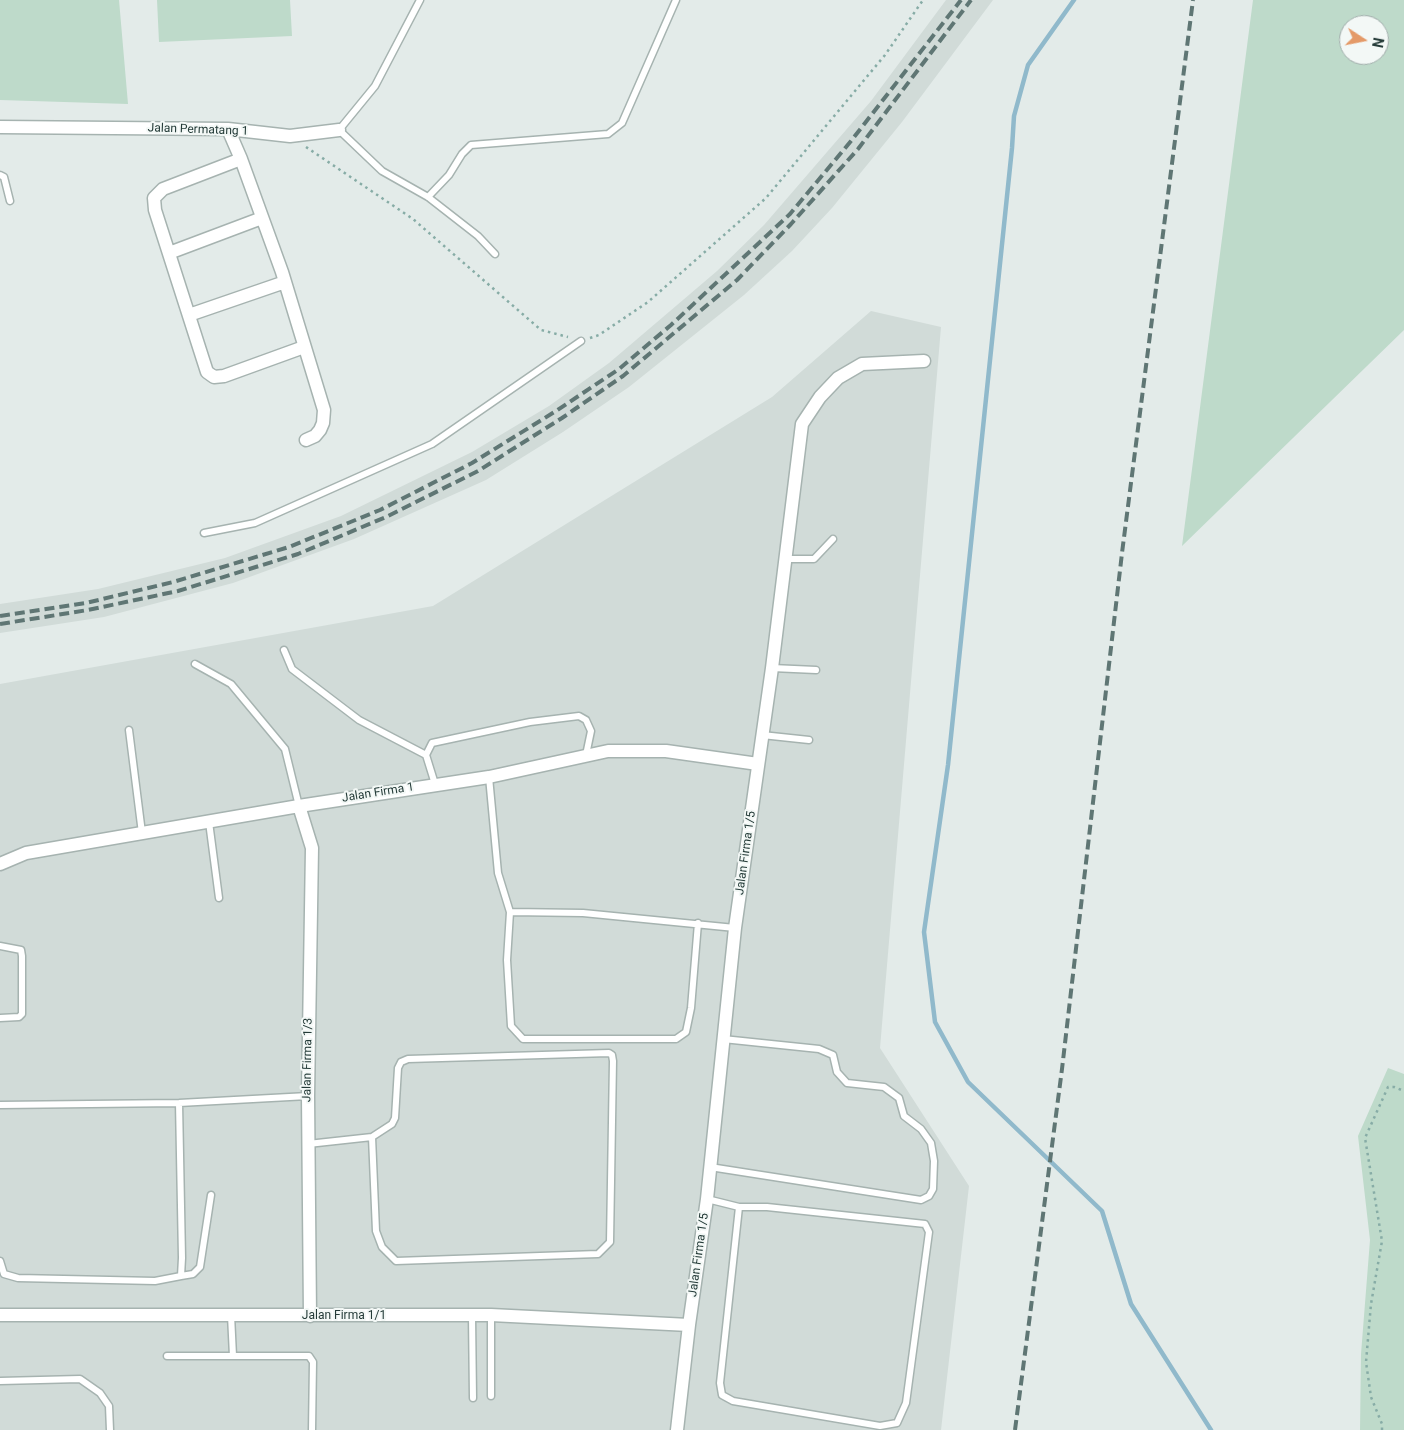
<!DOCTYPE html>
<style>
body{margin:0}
#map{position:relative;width:1404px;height:1430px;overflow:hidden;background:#e3ebe9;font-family:Roboto,sans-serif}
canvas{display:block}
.north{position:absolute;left:1339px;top:15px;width:50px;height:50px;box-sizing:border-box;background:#f3f8f6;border:1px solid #a0acaa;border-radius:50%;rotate:101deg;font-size:14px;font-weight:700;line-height:20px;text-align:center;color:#243b38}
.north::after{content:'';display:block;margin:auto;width:18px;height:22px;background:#e49a68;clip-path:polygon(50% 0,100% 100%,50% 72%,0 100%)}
</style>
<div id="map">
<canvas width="1404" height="1430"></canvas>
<div class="north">N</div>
</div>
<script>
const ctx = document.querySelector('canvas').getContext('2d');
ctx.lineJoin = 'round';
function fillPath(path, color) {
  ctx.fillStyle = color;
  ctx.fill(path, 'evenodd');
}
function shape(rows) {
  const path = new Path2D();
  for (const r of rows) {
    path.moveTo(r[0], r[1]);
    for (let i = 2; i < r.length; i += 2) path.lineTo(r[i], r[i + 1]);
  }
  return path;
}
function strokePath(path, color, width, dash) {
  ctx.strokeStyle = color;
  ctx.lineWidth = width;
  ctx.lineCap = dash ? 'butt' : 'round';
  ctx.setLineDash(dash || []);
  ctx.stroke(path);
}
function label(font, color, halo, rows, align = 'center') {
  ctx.font = font + ' Roboto,sans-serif';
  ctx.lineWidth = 4;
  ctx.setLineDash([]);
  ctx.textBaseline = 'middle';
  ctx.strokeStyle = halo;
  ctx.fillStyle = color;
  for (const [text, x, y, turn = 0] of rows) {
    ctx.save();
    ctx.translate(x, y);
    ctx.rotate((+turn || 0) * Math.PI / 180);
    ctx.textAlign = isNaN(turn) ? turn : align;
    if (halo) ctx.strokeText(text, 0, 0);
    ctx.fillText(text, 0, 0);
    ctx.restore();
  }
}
const built = shape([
 [946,0,993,0,902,122,832,208,792,251,744,295,629,387,563,432,486,480,354,539,233,583,104,617,0,633,0,604,98,589,225,558,341,516,472,452,549,406,609,363,717,271,764,225,871,101],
 [871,311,941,327,880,1048,969,1186,941,1430,0,1430,0,684,433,606,772,397]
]);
const green = shape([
 [0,0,119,0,128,104,0,100],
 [157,0,290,0,292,36,159,42],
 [1253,0,1404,0,1404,330,1182,546],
 [1349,25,1379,25,1379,55,1349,55],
 [1388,1068,1404,1074,1404,1430,1360,1430,1361,1354,1370,1240,1358,1136]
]);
const stream = shape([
 [1074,0,1028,65,1014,116,1012,148,948,765,924,932,935,1022,968,1082,1102,1211,1131,1304,1211,1430]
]);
const path = shape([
 [306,147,413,219,541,330,568,337],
 [590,338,599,335,648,302,766,198,885,55,923,0],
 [1382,1430,1382,1424,1371,1397,1366,1362,1371,1304,1382,1241,1365,1138,1388,1087,1394,1087,1404,1091]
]);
const service = shape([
 [420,0,375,86,339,130,382,171,428,197,478,236,495,254],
 [0,175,4,177,10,201],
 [428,197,449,175,462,154,471,145,608,134,622,123,676,0],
 [204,533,255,523,432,444,581,341],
 [785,559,814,559,833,539],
 [284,650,292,669,359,720,426,755],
 [195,664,231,684,285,749,299,806],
 [772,668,816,670],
 [129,730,142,833],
 [762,735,809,740],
 [489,777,498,873,510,912,507,960,511,1026,523,1039,676,1039,686,1032,691,1008,698,923],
 [435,784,426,755,432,743,530,722,579,716,586,720,591,731,586,755],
 [209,822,219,898],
 [510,912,583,913,735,928],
 [0,946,21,950,22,956,22,1014,19,1017,0,1018],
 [0,1105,179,1103,308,1096],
 [308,1144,372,1137,392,1124,395,1118,398,1068,401,1062,408,1059,609,1053,612,1055,613,1061,610,1242,598,1254,396,1261,382,1247,376,1231,372,1137],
 [710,1167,921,1200,929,1196,933,1189,934,1161,931,1143,921,1129,904,1116,899,1098,884,1087,847,1083,837,1072,833,1055,819,1049,723,1039],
 [707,1199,739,1207,767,1207,925,1224,929,1232,906,1403,897,1423,880,1426,733,1401,722,1395,720,1383,739,1207],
 [0,1261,4,1274,18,1278,155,1281,181,1276,182,1258,179,1103],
 [181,1276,193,1274,200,1267,211,1195],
 [231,1315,233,1356],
 [472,1316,473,1398],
 [167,1356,309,1356,313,1362,312,1430],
 [0,1381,80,1379,100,1393,109,1406,110,1430],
 [491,1396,491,1315]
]);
const minor = shape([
 [0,127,228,129,290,136,339,130],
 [228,129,241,159,282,272,324,410,323,423,320,430,315,436,306,440],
 [241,159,163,189,154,198,155,210,207,372,214,377,224,376,304,347],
 [169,253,262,218],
 [189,315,285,282],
 [299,806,312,848,308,1096,310,1316],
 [0,864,26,853,299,806,489,777,608,751,666,751,758,764],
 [0,1315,491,1315,689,1325],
 [677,1430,689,1325,707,1199,735,928,772,668,802,424,820,397,838,378,862,364,924,361]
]);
const rail = shape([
 [0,616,86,603,173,582,289,547,380,510,472,463,556,411,619,369,671,325,790,214,851,141,961,0],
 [0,624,88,610,178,591,298,554,386,517,478,471,562,418,623,376,737,280,791,224,858,149,971,0],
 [1015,1430,1062,1069,1122,553,1193,0]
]);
const streetNames = [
 ["Jalan Permatang 1",198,130,2],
 ["Jalan Firma 1",378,793,-9],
 ["Jalan Firma 1/5",746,853,-82],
 ["Jalan Firma 1/3",308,1060,-89],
 ["Jalan Firma 1/5",699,1255,-82],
 ["Jalan Firma 1/1",344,1316]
];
fillPath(built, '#d1dbd8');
fillPath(green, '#bedaca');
strokePath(stream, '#90b9cb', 4.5);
strokePath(service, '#a6b3b0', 9);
strokePath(minor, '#a6b3b0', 15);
strokePath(path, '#87aca6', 2.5, [2.5, 4]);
strokePath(service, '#fff', 6);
strokePath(minor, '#fff', 12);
strokePath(rail, '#5f7674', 4, [10, 5]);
label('12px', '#243b38', '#f3f8f6', streetNames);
</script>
